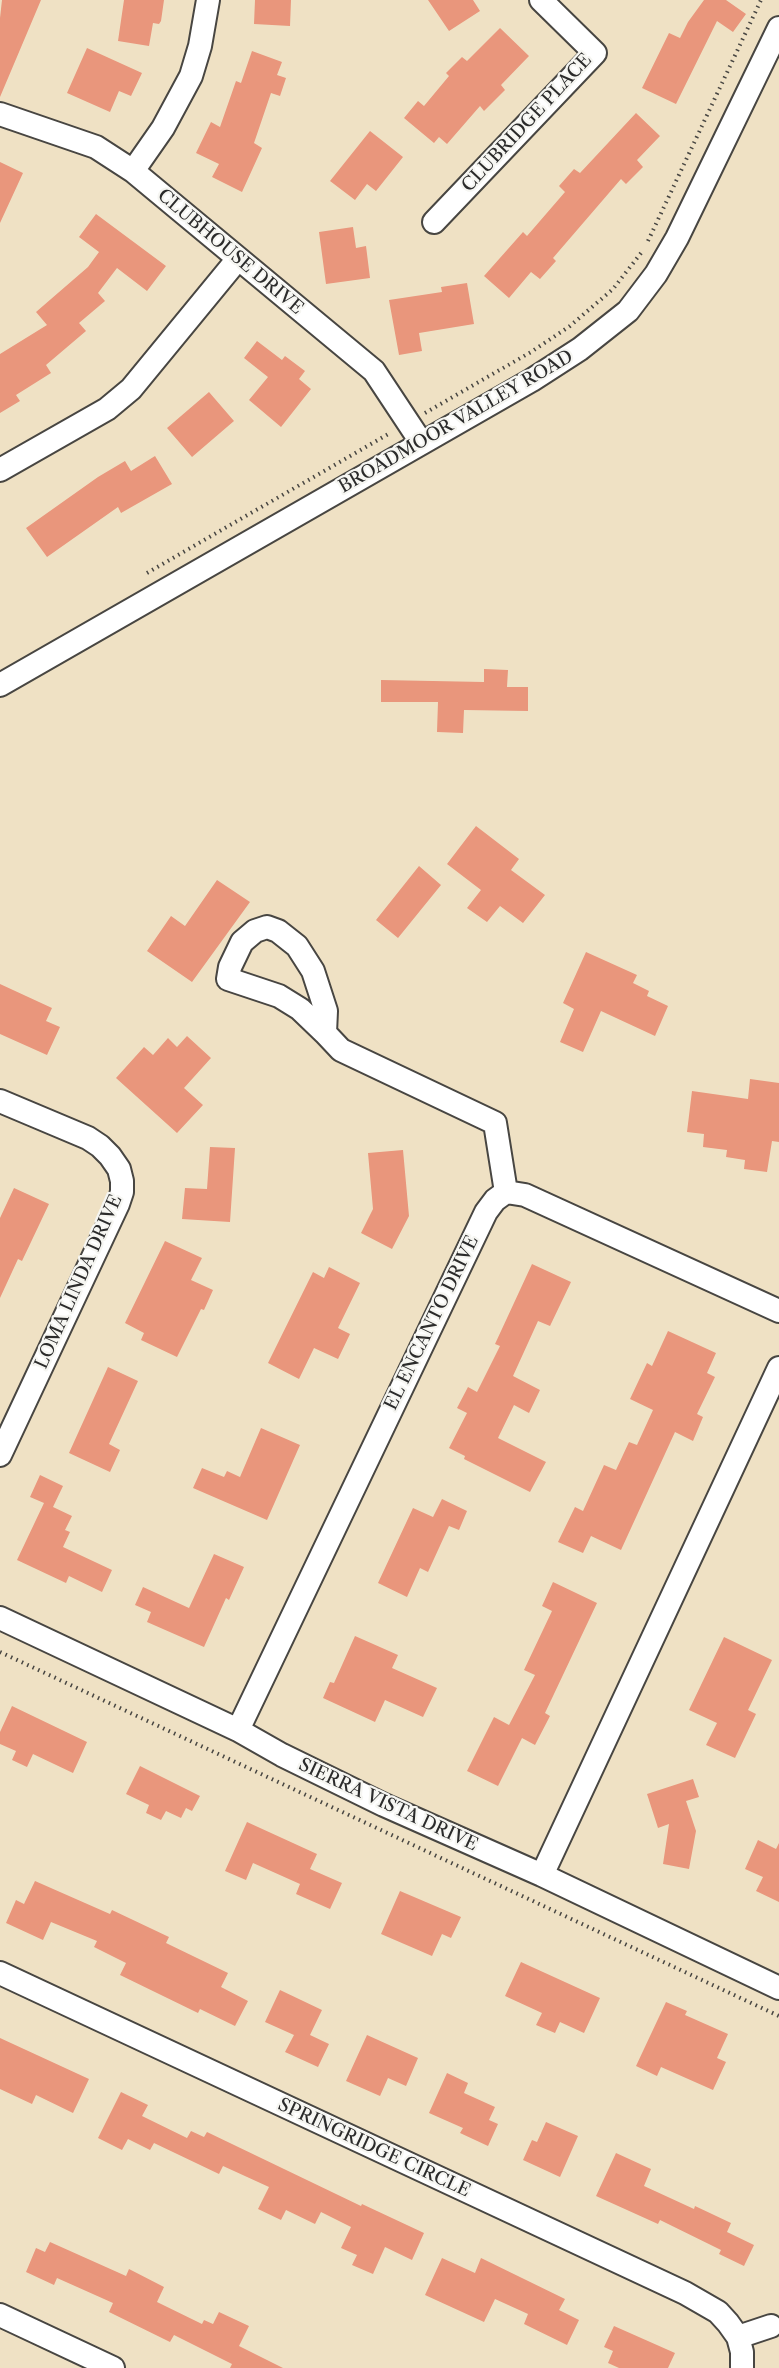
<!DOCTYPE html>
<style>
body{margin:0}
canvas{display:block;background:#efe1c4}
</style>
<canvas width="779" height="2368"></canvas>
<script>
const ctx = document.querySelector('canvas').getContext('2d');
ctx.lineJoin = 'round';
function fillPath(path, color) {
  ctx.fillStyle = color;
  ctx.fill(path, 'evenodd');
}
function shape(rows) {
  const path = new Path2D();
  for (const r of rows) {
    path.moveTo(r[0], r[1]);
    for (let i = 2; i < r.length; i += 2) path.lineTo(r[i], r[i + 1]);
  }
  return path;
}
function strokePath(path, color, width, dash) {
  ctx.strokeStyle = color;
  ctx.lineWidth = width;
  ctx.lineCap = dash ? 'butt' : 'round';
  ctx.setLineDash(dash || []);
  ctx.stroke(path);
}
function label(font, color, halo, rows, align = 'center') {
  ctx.font = font + ' "Libre Caslon Text",serif';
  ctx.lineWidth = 4.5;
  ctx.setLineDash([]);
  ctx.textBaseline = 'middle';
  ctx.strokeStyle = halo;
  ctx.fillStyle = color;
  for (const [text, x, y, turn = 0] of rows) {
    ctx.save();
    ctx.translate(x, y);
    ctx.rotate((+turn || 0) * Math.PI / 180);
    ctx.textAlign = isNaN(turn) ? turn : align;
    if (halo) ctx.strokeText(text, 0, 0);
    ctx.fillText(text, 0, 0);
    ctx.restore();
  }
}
const building = shape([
 [2,0,41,0,0,97,0,18],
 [124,0,164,0,161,21,159,24,153,23,149,46,118,41],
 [255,0,291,0,290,26,254,24],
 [428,0,473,0,480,11,449,31],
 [704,0,726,0,746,14,733,32,717,21,676,104,642,88,669,33,680,38,688,22],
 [500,28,529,56,501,85,505,90,484,111,480,106,447,144,439,137,434,143,404,118,418,101,424,106,449,76,446,73,462,57,467,61],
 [87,48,142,73,131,96,119,91,110,112,67,93],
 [252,51,282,62,277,75,286,78,280,96,271,93,254,143,262,148,242,192,212,177,219,164,196,153,211,122,220,127,236,81,241,83],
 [636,113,660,136,637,160,643,167,626,184,621,179,553,258,556,261,540,279,531,272,509,298,484,276,523,232,527,236,565,192,559,186,574,169,580,173],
 [370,131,403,157,376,191,367,184,355,200,330,181],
 [0,162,23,173,0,223],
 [96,214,166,266,147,291,117,268,98,293,105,301,79,323,86,331,46,365,51,373,16,395,20,401,0,413,0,354,47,325,36,312,88,267,99,252,79,237],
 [353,227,356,248,366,246,370,278,326,284,319,232],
 [467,283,474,324,419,333,422,351,399,355,389,300,442,292,441,287],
 [257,341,282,360,285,356,305,371,299,379,311,389,281,427,249,400,268,377,244,358],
 [209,392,234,421,192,457,167,428],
 [155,456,172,484,121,513,118,507,47,557,26,528,98,477,125,461,131,471],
 [484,669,508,670,507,687,528,687,528,711,464,710,463,733,437,732,438,702,381,702,381,680,484,682],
 [476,826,519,859,511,870,545,895,523,923,500,906,487,922,467,908,481,890,447,864],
 [419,866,441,885,398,938,376,920],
 [217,880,250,902,192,982,147,951,171,916,185,926],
 [586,952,637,975,633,983,649,991,647,996,668,1006,655,1036,601,1011,583,1052,560,1042,574,1009,563,1003],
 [0,984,52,1008,46,1021,60,1027,47,1055,0,1034],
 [187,1036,211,1058,184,1088,203,1105,177,1133,116,1078,144,1047,153,1055,168,1038,177,1047],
 [750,1079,779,1083,779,1142,772,1141,767,1172,744,1169,745,1160,726,1157,727,1150,703,1147,704,1134,687,1132,692,1091,748,1099],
 [210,1147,235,1148,230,1222,182,1219,185,1188,207,1189],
 [403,1150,409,1216,392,1249,361,1233,373,1209,368,1153],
 [14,1188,49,1204,22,1261,18,1259,0,1298,0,1218],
 [165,1241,202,1258,191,1280,213,1290,204,1310,201,1309,177,1357,141,1340,144,1333,125,1323],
 [532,1264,571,1282,550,1326,538,1321,513,1376,540,1390,529,1413,514,1405,498,1438,546,1462,530,1492,464,1459,465,1456,449,1448,467,1413,457,1408,468,1387,477,1392,500,1346,495,1344],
 [329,1267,360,1283,338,1328,350,1334,338,1359,314,1348,299,1379,268,1363,313,1272,324,1278],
 [668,1331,716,1353,707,1373,715,1377,697,1414,703,1417,693,1441,675,1432,621,1550,591,1536,583,1553,558,1542,575,1507,583,1511,604,1465,616,1470,629,1442,637,1445,653,1410,630,1399,647,1363,652,1366],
 [108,1367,138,1381,109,1444,120,1450,110,1472,69,1453],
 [261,1428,300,1445,267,1520,193,1488,202,1468,224,1477,227,1471,240,1477],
 [40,1475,63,1486,53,1507,72,1516,65,1530,70,1532,63,1547,112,1570,102,1592,69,1576,66,1583,17,1560,44,1503,30,1497],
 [442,1499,467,1511,459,1530,449,1526,428,1572,420,1568,407,1597,378,1583,413,1508,433,1517],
 [214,1554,244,1567,229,1600,226,1598,204,1647,147,1622,151,1612,135,1605,143,1587,189,1608],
 [553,1582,597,1603,545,1713,550,1716,535,1745,522,1738,498,1786,467,1771,494,1717,509,1725,535,1675,524,1670,552,1611,542,1606],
 [355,1636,398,1655,392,1668,437,1688,423,1717,385,1700,375,1722,323,1698,330,1682,334,1683],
 [724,1637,772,1660,748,1710,756,1714,735,1758,706,1745,717,1723,689,1710],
 [12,1706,87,1742,73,1773,33,1754,27,1767,12,1760,16,1751,0,1744,0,1732],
 [140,1766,200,1796,192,1811,186,1808,181,1818,166,1811,161,1820,146,1813,149,1805,126,1794],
 [693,1779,699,1797,686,1801,696,1831,689,1869,663,1864,669,1824,658,1828,647,1794],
 [247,1822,317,1854,310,1869,342,1883,330,1909,296,1894,300,1884,253,1863,246,1880,225,1871],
 [758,1840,776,1849,779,1843,779,1902,756,1891,763,1877,745,1869],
 [35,1881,110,1914,112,1910,169,1937,166,1943,228,1973,221,1987,248,2001,235,2026,200,2009,198,2013,120,1975,126,1963,94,1947,97,1941,51,1922,43,1940,6,1923,16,1900,24,1904],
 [400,1891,461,1917,451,1938,442,1934,432,1956,381,1934],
 [521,1962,600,1998,584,2033,560,2022,555,2033,536,2025,542,2013,505,1996],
 [280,1990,322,2010,310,2035,329,2044,318,2067,285,2052,294,2035,265,2022],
 [666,2002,687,2011,685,2015,728,2034,717,2058,726,2062,713,2090,661,2067,657,2076,636,2066],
 [367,2035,418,2058,406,2086,388,2078,380,2096,346,2081],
 [0,2038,89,2079,73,2113,36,2095,32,2104,0,2089],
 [447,2073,468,2083,464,2093,495,2107,489,2120,498,2124,488,2146,460,2133,463,2128,429,2113],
 [121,2092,148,2105,142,2116,187,2138,191,2131,204,2137,207,2132,361,2206,362,2204,424,2233,412,2260,385,2247,373,2274,352,2265,357,2255,341,2248,351,2227,321,2212,315,2224,286,2210,281,2220,258,2209,269,2187,223,2166,219,2174,154,2143,150,2150,128,2139,122,2150,98,2138],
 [546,2122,578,2136,560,2177,523,2160,532,2140,537,2142],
 [616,2153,651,2169,644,2186,694,2209,695,2206,731,2223,727,2232,754,2245,744,2266,719,2254,721,2250,660,2220,658,2224,596,2196],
 [50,2242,126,2276,129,2269,164,2287,157,2302,202,2324,204,2320,213,2324,219,2312,249,2326,239,2346,283,2368,230,2368,232,2364,174,2335,170,2342,109,2312,113,2303,57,2278,54,2285,26,2272,36,2248,45,2252],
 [442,2258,475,2273,481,2258,565,2299,559,2310,579,2320,567,2345,524,2324,528,2314,495,2299,484,2322,425,2295],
 [614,2326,675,2353,668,2368,619,2368,608,2363,613,2351,604,2347]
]);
const path = shape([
 [648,241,761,0],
 [425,413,531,352,570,326,613,289,641,253],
 [147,573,390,433],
 [0,1652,779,2016]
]);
const minor = shape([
 [0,114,96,147,133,171,374,371,421,442],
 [133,171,163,128,191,76,200,46,208,0],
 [434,222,595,53,541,0],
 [0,470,107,409,131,389,237,260],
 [0,685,532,380,580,349,628,311,656,274,677,238,779,28],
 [325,1033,326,1011,313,971,297,946,278,931,267,927,255,931,242,942,230,967,228,979,279,996,300,1009,325,1033,341,1050,495,1123,506,1192],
 [0,1101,88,1138,100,1146,110,1156,119,1169,122,1181,122,1192,118,1204,0,1455],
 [0,1618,238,1730,282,1755,384,1805,542,1875,779,1988],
 [238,1730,486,1212,495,1200,506,1192,525,1195,779,1311],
 [542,1875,779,1368],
 [0,1973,685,2293,718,2312,728,2323,738,2337,742,2352,742,2368],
 [0,2315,113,2368],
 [738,2337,771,2326]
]);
const streetNames = [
 ["CLUBRIDGE PLACE",527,123,-47],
 ["CLUBHOUSE DRIVE",230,252,40],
 ["BROADMOOR VALLEY ROAD",456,422,-30],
 ["LOMA LINDA DRIVE",79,1282,-66],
 ["EL ENCANTO DRIVE",432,1323,-64],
 ["SIERRA VISTA DRIVE",388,1805,25],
 ["SPRINGRIDGE CIRCLE",374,2148,25]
];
fillPath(building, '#e9967c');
strokePath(minor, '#484642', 26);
strokePath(path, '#484642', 4, [1.5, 4.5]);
strokePath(minor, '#fff', 22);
label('18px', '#2b2b2b', '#f6f6f2', streetNames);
</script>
